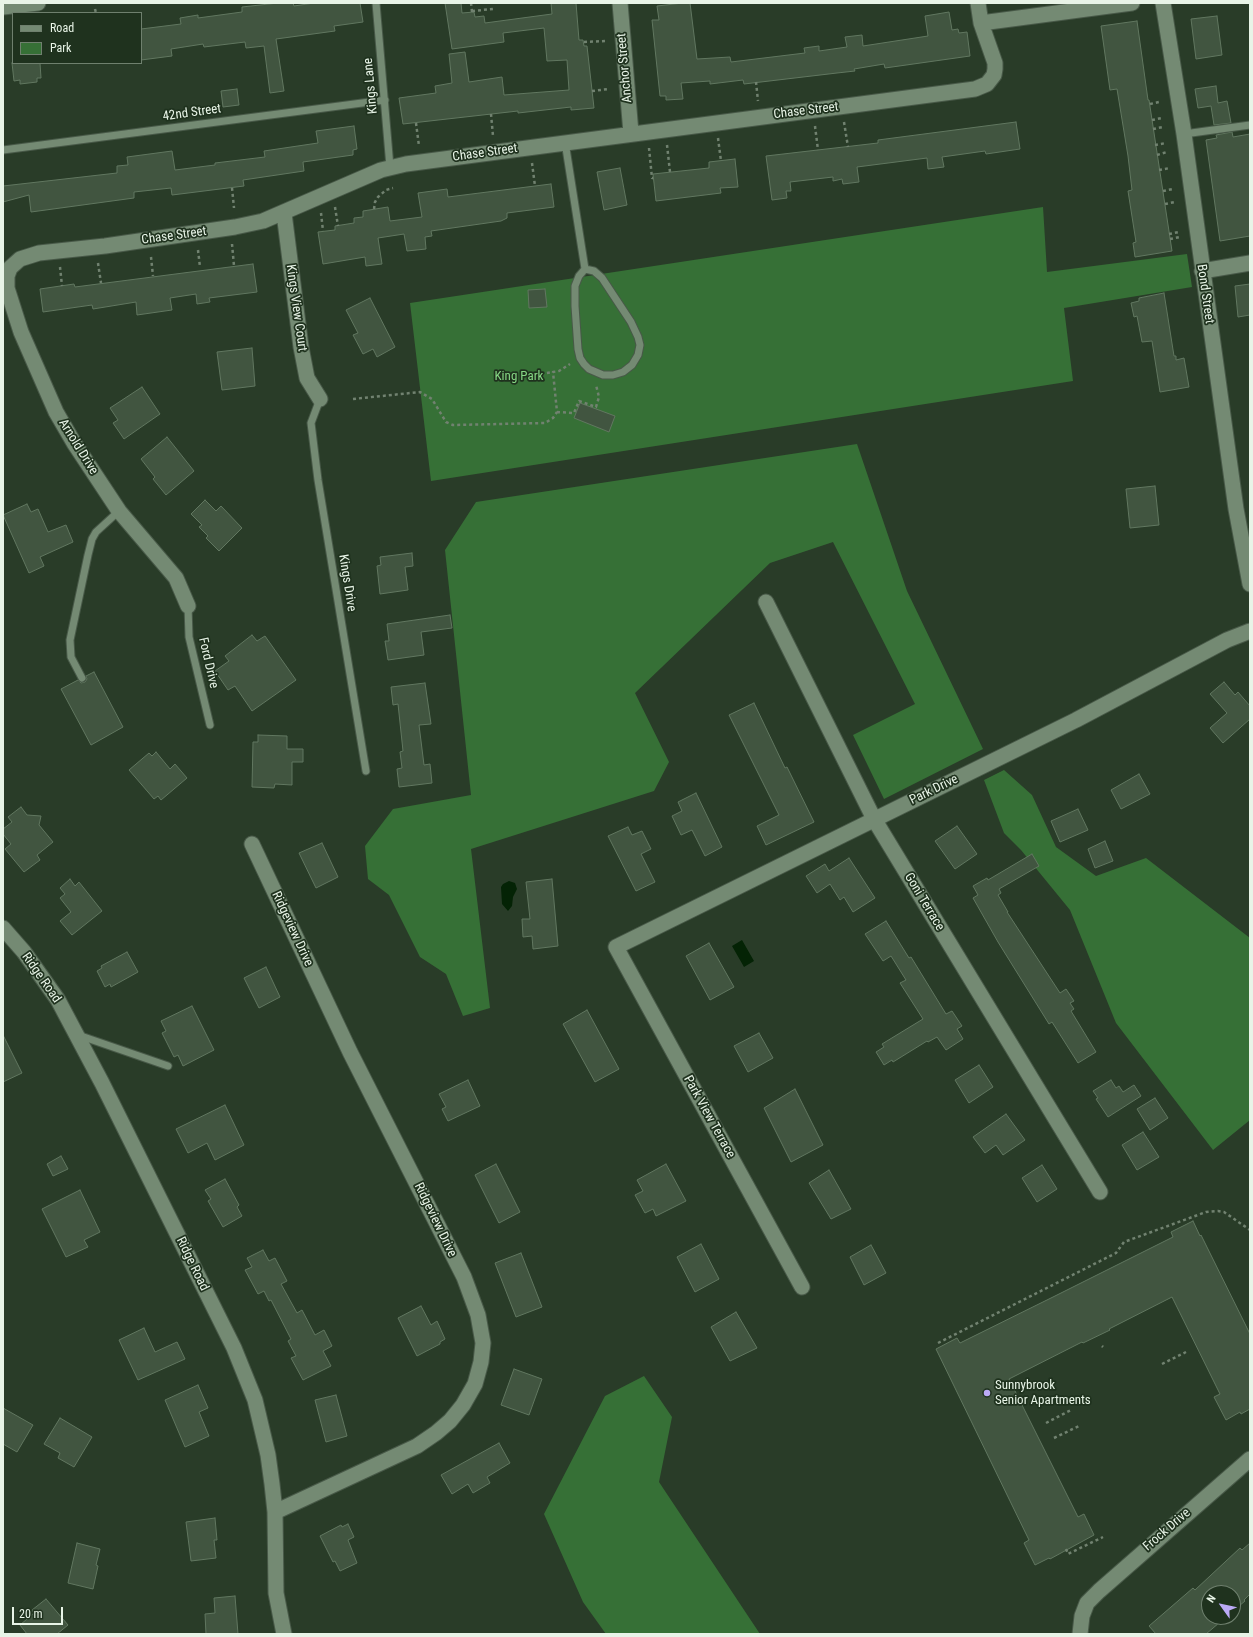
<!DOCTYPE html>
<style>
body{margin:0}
#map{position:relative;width:1253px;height:1637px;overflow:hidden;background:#293c28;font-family:"Roboto Condensed",sans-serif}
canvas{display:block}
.frame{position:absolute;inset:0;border:4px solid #e8f4e7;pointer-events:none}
.legend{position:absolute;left:12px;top:12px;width:130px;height:52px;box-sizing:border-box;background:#1f321e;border:1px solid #6f806e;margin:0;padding:5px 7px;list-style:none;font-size:12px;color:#e8f4e7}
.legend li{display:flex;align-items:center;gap:8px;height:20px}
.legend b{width:20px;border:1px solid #6f806e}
.north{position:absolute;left:1201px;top:1585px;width:40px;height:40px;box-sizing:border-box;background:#1f321e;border:1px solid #6f806e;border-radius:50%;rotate:303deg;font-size:11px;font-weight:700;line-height:16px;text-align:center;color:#e8f4e7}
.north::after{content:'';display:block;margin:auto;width:14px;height:18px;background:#bbaaf6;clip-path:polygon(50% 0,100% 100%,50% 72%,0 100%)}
.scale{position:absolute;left:12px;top:1607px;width:51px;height:18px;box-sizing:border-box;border:2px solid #e8f4e7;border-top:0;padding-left:5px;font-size:12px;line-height:14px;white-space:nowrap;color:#e8f4e7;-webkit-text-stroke:3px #1f321e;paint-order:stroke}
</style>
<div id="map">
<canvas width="1253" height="1637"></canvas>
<div class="frame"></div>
<ul class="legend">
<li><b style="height:5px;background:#748a73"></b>Road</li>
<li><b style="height:11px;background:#367036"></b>Park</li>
</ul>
<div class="north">N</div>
<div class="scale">20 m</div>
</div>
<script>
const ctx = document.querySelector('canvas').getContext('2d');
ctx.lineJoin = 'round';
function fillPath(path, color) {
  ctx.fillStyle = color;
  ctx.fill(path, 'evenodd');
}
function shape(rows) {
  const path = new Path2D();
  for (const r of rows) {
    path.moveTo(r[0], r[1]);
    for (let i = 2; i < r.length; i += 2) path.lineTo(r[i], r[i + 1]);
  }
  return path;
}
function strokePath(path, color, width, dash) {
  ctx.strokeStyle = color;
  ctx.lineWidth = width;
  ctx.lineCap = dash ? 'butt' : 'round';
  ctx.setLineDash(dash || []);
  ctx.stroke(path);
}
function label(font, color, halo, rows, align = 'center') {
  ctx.font = font + ' "Roboto Condensed",sans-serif';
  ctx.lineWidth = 3.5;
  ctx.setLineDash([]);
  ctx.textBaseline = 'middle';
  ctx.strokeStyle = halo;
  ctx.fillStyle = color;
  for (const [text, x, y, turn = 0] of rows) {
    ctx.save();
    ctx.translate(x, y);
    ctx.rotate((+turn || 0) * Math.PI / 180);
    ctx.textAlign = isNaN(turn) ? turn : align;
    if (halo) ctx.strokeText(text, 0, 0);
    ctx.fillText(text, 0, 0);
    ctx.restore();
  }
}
const green = shape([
 [1043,207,1047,272,1187,254,1192,287,1064,308,1073,381,431,481,410,303],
 [857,444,907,591,983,749,884,799,853,735,915,704,833,542,770,563,635,693,669,762,654,791,471,849,490,1008,463,1016,446,974,420,957,389,895,368,879,365,846,393,809,471,795,445,550,476,502],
 [1004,770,1032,795,1056,847,1096,876,1146,858,1250,938,1250,1120,1213,1150,1116,1023,1070,910,1021,850,1004,833,984,780],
 [644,1376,672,1417,659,1482,760,1634,606,1634,583,1602,544,1514,605,1396]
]);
const water = shape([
 [509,881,515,883,517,889,513,897,512,906,508,911,502,904,501,887,503,884],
 [742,940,754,961,744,967,732,946]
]);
const building = shape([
 [278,3,293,3,294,6,314,3,360,3,363,22,334,26,335,31,276,39,284,91,270,93,264,46,246,48,245,42,204,47,203,44,171,49,172,56,141,60,141,29,181,24,180,18,198,15,198,18,242,12,242,7,278,3],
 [445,3,461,3,462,13,474,12,475,17,484,16,485,23,552,14,551,3,576,3,579,40,583,40,584,46,587,46,594,108,571,110,571,107,518,113,518,111,403,124,399,98,436,93,435,86,452,83,449,54,465,52,469,82,502,77,504,95,569,90,567,60,547,61,544,28,503,33,504,42,452,49,445,3],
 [683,3,690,3,697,59,730,57,731,62,805,53,804,48,819,46,819,51,847,47,845,37,862,35,863,46,928,36,925,16,949,12,952,30,958,29,959,33,967,32,970,56,885,68,884,64,854,69,855,71,837,73,744,84,743,80,710,84,710,81,681,83,683,99,666,100,666,96,660,96,652,20,659,20,657,6,683,3],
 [1217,16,1222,55,1196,59,1191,19,1217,16],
 [1137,21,1148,100,1149,100,1172,251,1135,257,1133,243,1136,242,1128,191,1132,190,1128,156,1117,89,1110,90,1101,26,1137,21],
 [12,63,40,63,41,78,37,78,37,82,20,84,20,80,14,81,12,63],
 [1216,86,1218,103,1227,101,1231,123,1214,125,1211,106,1198,108,1195,89,1216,86],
 [237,89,239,105,223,107,221,91,237,89],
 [1016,122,1020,149,986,154,985,151,942,157,944,167,928,169,927,158,857,167,859,182,843,184,842,179,833,181,833,177,790,182,791,191,786,191,787,198,772,200,766,156,878,143,878,140,1016,122],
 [354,126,357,149,353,150,353,155,303,162,304,171,243,180,244,186,172,195,171,188,134,192,134,198,31,212,29,195,3,202,3,186,117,173,117,166,128,165,127,157,172,151,175,170,215,165,215,163,265,157,264,151,318,143,316,131,354,126],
 [1232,132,1233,137,1250,134,1250,236,1220,241,1206,140,1217,138,1216,135,1232,132],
 [735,159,738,187,720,188,721,193,656,201,653,174,709,168,709,162,735,159],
 [620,168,627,205,604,210,597,172,620,168],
 [551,184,554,207,507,213,507,218,501,221,431,231,432,236,425,237,426,249,407,251,404,234,378,238,382,264,366,266,365,257,323,264,318,232,335,230,335,226,354,223,354,218,363,217,363,211,388,207,390,221,422,217,418,193,447,189,448,197,551,184],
 [253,264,257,292,209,298,210,302,197,304,196,294,170,298,172,310,137,315,136,302,93,309,92,305,43,312,40,289,74,284,75,287,253,264],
 [1250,284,1250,315,1238,317,1235,286,1250,284],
 [545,289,547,307,529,308,528,290,545,289],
 [1164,293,1174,356,1176,356,1176,360,1184,358,1189,387,1160,392,1152,341,1142,342,1137,316,1134,317,1131,303,1139,301,1139,298,1164,293],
 [370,298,395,347,377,357,373,349,363,354,353,335,358,333,346,310,370,298],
 [252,348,255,386,222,390,217,352,252,348],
 [142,387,160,414,124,439,113,423,118,420,110,408,142,387],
 [580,403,615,416,609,432,574,418,580,403],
 [167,437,194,471,166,495,153,479,155,477,141,459,167,437],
 [1155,486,1159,525,1130,528,1126,489,1155,486],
 [205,500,216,511,221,506,242,528,219,551,206,538,208,536,199,527,202,525,191,514,205,500],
 [27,504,31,512,38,509,48,532,66,525,73,542,40,557,44,566,29,573,3,515,27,504],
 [412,553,413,566,405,567,408,590,380,594,377,566,381,565,380,557,412,553],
 [450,615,452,628,421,632,424,655,388,660,385,641,389,641,387,624,450,615],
 [252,635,257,641,265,636,296,680,252,711,235,686,228,690,215,671,229,661,225,656,252,635],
 [94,672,123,727,91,745,61,689,78,680,81,683,85,682,87,679,86,676,94,672],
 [1224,682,1235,695,1238,692,1250,706,1250,719,1223,743,1210,728,1227,713,1210,694,1224,682],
 [425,683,431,724,419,725,424,765,430,764,432,783,399,787,397,769,402,768,400,752,403,751,398,704,393,705,391,687,425,683],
 [754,703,785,768,787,767,814,822,766,845,757,826,779,815,729,715,754,703],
 [258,735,287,736,287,749,303,749,303,762,292,762,292,785,275,784,274,788,252,787,253,742,258,742,258,735],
 [156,752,170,769,175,764,187,778,161,800,158,796,154,799,129,770,149,753,152,756,156,752],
 [1139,774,1150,794,1121,809,1111,790,1139,774],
 [696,793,722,847,705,856,692,830,681,835,672,816,682,811,678,802,696,793],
 [21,807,27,815,41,816,39,825,53,842,37,855,40,860,24,872,5,849,11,844,3,834,3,829,12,822,8,817,21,807],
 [1078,809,1088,830,1060,842,1051,821,1078,809],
 [957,826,977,854,955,869,935,841,957,826],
 [628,827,632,835,642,831,651,849,641,854,655,882,636,891,608,836,628,827],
 [1105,841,1113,861,1095,868,1088,849,1105,841],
 [322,843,338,877,316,888,299,853,322,843],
 [1032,854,1039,866,999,889,1001,893,998,895,1008,912,1007,912,1060,993,1066,989,1074,1001,1070,1003,1074,1009,1071,1011,1096,1052,1078,1063,1052,1022,1049,1024,998,942,973,898,978,895,973,886,987,878,988,880,1032,854],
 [849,858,875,898,853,912,844,897,840,900,830,884,817,893,806,876,825,864,829,871,849,858],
 [70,879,75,886,79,882,102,911,72,935,60,921,71,912,60,898,65,894,60,888,70,879],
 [552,879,558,946,533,949,532,936,523,937,522,919,530,919,526,882,552,879],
 [886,921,909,958,911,957,946,1014,952,1011,962,1026,957,1029,963,1039,946,1050,937,1037,928,1042,927,1041,893,1062,892,1060,884,1065,876,1052,884,1047,882,1044,923,1019,900,983,906,980,891,956,883,961,865,934,886,921],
 [709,943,734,987,710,1000,686,956,709,943],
 [127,952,138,972,111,987,110,984,105,987,97,971,102,968,101,966,127,952],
 [266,967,280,997,259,1008,244,978,266,967],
 [192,1006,214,1050,183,1066,178,1055,174,1057,162,1033,166,1031,161,1021,192,1006],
 [587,1010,619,1069,595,1082,563,1024,587,1010],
 [759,1033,773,1058,748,1072,734,1046,759,1033],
 [3,1035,22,1073,3,1082,3,1035],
 [979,1065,993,1087,969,1103,955,1080,979,1065],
 [468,1080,480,1106,448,1121,442,1109,446,1107,439,1094,468,1080],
 [1111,1080,1116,1088,1119,1086,1123,1092,1134,1085,1141,1096,1108,1117,1096,1099,1098,1098,1093,1091,1111,1080],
 [795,1089,823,1145,791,1162,764,1108,795,1089],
 [1155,1098,1168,1118,1150,1130,1137,1109,1155,1098],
 [225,1105,244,1145,215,1160,207,1143,188,1153,176,1129,225,1105],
 [1006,1114,1025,1140,1003,1155,996,1145,985,1153,973,1137,1006,1114],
 [1143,1132,1159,1157,1137,1170,1122,1145,1143,1132],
 [61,1156,68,1169,53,1176,47,1164,61,1156],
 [496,1164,520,1212,499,1223,475,1175,496,1164],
 [666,1164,686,1201,656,1216,653,1209,645,1213,635,1195,643,1191,637,1180,666,1164],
 [1042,1165,1057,1189,1037,1202,1022,1178,1042,1165],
 [829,1170,851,1209,831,1219,809,1183,829,1170],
 [225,1179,239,1205,237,1207,242,1216,223,1227,208,1201,211,1199,205,1190,225,1179],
 [80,1190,100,1232,84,1240,88,1247,66,1257,42,1209,80,1190],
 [1193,1221,1200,1236,1201,1235,1250,1334,1250,1409,1241,1414,1240,1412,1226,1420,1214,1397,1220,1394,1172,1297,1109,1329,1110,1330,1083,1343,1082,1342,1009,1379,1078,1517,1084,1514,1094,1535,1050,1559,1049,1558,1035,1565,1024,1543,1029,1540,936,1349,957,1338,960,1343,1053,1297,1173,1237,1171,1232,1193,1221],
 [701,1244,719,1279,695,1292,677,1257,701,1244],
 [871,1245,886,1273,864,1285,850,1257,871,1245],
 [263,1250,269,1261,275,1258,287,1281,281,1284,297,1313,302,1310,315,1335,324,1330,332,1346,323,1351,331,1366,303,1380,291,1358,296,1356,288,1341,291,1339,271,1300,269,1301,264,1291,258,1294,245,1270,252,1267,247,1258,263,1250],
 [521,1253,542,1307,516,1317,495,1263,521,1253],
 [421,1306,431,1325,437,1321,445,1339,440,1342,440,1344,417,1356,398,1318,421,1306],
 [736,1312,757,1348,730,1361,711,1327,736,1312],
 [144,1328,155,1352,177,1342,185,1359,138,1380,119,1340,144,1328],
 [514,1369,542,1379,529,1415,501,1405,514,1369],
 [198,1385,208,1408,199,1412,209,1436,185,1447,165,1400,198,1385],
 [336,1395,347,1436,326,1442,315,1400,336,1395],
 [3,1408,33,1425,17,1452,3,1444,3,1408],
 [60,1418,92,1437,74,1467,58,1458,60,1453,44,1444,60,1418],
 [499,1443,510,1463,487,1477,490,1483,473,1493,468,1484,452,1494,441,1475,499,1443],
 [215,1518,217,1540,214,1540,216,1558,191,1561,186,1522,215,1518],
 [348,1524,354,1537,348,1540,357,1563,340,1571,335,1561,333,1562,320,1536,341,1525,342,1527,348,1524],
 [77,1543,100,1549,96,1565,98,1566,93,1589,68,1583,77,1543],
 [1250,1543,1250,1594,1244,1600,1245,1601,1233,1611,1233,1593,1209,1593,1209,1617,1226,1617,1206,1634,1156,1634,1149,1626,1193,1588,1195,1590,1240,1548,1242,1550,1250,1543],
 [235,1596,238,1634,206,1634,205,1614,215,1613,214,1598,235,1596],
 [46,1599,68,1625,57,1634,27,1634,20,1625,34,1613,32,1610,46,1599]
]);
const path = shape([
 [471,3,472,12],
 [95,9,96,13],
 [472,11,493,9],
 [584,42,605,41],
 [756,82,758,101],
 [592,91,609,89],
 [1150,104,1159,102],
 [491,114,493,136],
 [1152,120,1162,118],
 [844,122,848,147],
 [416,123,419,146],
 [815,126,818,150],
 [1153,129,1163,127],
 [718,138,721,161],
 [667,145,670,172],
 [1155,145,1166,143],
 [649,148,652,178,653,178],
 [1157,155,1167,152],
 [532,163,535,186],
 [1159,170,1170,168],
 [232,188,234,208],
 [1163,191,1173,189],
 [1165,204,1175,202],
 [335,207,338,226],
 [374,209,375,202,378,197,386,190,393,188],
 [321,213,323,231],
 [1169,234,1179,232],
 [1170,239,1180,237],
 [232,244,234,266],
 [198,250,200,267],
 [151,257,153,276],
 [98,263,101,283],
 [60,267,62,286],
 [541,374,553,372],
 [353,399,420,392,432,399,446,422,453,425,545,423,553,418,557,412,553,372,559,371,570,364],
 [557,412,574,413,579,401,596,407,599,397,596,385],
 [938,1343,1116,1253,1124,1242,1206,1212,1218,1211,1224,1212,1250,1230],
 [1102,1346,1103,1347],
 [1162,1364,1186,1352],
 [1046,1423,1071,1410],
 [1054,1438,1079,1426],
 [1066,1549,1068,1554,1103,1537]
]);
const service = shape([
 [376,3,390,167],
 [1184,134,1250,125],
 [565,142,585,269],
 [3,150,385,100],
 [585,269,594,271,602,278,631,322,638,337,640,345,638,355,632,365,623,372,613,375,603,375,589,369,584,364,580,358,578,349,575,306,575,286,579,276,585,269],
 [320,399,311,423,318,480,366,771],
 [188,606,189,637,210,725],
 [82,678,71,657,70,640,88,555,92,539,96,532,119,511],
 [78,1035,168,1066]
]);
const minor = shape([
 [620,3,631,133],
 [1163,3,1184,134,1236,509,1250,584],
 [3,7,38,3],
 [981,23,1132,3],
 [284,213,301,347,307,378,320,399],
 [1202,271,1250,263],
 [766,602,874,819,1100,1192],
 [188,606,176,578,119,511,74,443,56,412,21,332,7,288,7,276,10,268,20,259,39,253,105,246,235,227,263,221,381,170,406,164,975,89,987,84,994,75,995,69,995,63,981,23,978,3],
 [252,844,350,1052,464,1277,478,1315,483,1343,481,1362,475,1384,463,1405,450,1421,436,1433,417,1446,275,1512],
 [3,928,24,952,58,1000,102,1083,234,1348,255,1400,268,1455,272,1484,275,1512,276,1593,284,1634],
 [802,1287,616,947,1076,720,1227,640,1250,631],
 [1080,1634,1082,1616,1087,1603,1099,1591,1250,1459]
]);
const markers = [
 [987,1393,4,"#bbaaf6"]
];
const streetNames = [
 ["Anchor Street",625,68,-95],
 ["Kings Lane",371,86,-95],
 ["Chase Street",806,111,-7],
 ["42nd Street",192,113,-8],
 ["Chase Street",485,153,-8],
 ["Chase Street",174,236,-8],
 ["Bond Street",1205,294,82],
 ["Kings View Court",296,308,82],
 ["Arnold Drive",78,447,58],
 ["Kings Drive",347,583,81],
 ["Ford Drive",208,663,77],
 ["Park Drive",934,790,-26],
 ["Goni Terrace",924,902,59],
 ["Ridgeview Drive",292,929,65],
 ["Ridge Road",41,978,55],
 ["Park View Terrace",709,1117,61],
 ["Ridgeview Drive",435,1220,64],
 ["Ridge Road",192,1264,64],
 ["Frock Drive",1167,1530,-41]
];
const parkNames = [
 ["King Park",519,377]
];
const poiNames = [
 ["Sunnybrook",995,1386],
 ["Senior Apartments",995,1401]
];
fillPath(green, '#367036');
fillPath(water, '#042305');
fillPath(building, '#415540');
strokePath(building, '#617760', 1);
strokePath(service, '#485948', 9);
strokePath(minor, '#485948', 17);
strokePath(path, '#718270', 2.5, [3, 3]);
strokePath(service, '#748a73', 7);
strokePath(minor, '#748a73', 15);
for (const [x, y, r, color] of markers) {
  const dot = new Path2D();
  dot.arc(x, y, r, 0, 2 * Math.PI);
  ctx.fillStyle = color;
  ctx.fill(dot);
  strokePath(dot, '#1f321e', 1.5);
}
label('13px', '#e8f4e7', '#1f321e', streetNames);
label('13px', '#86d684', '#1f321e', parkNames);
label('13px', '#e8f4e7', '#1f321e', poiNames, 'left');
</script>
